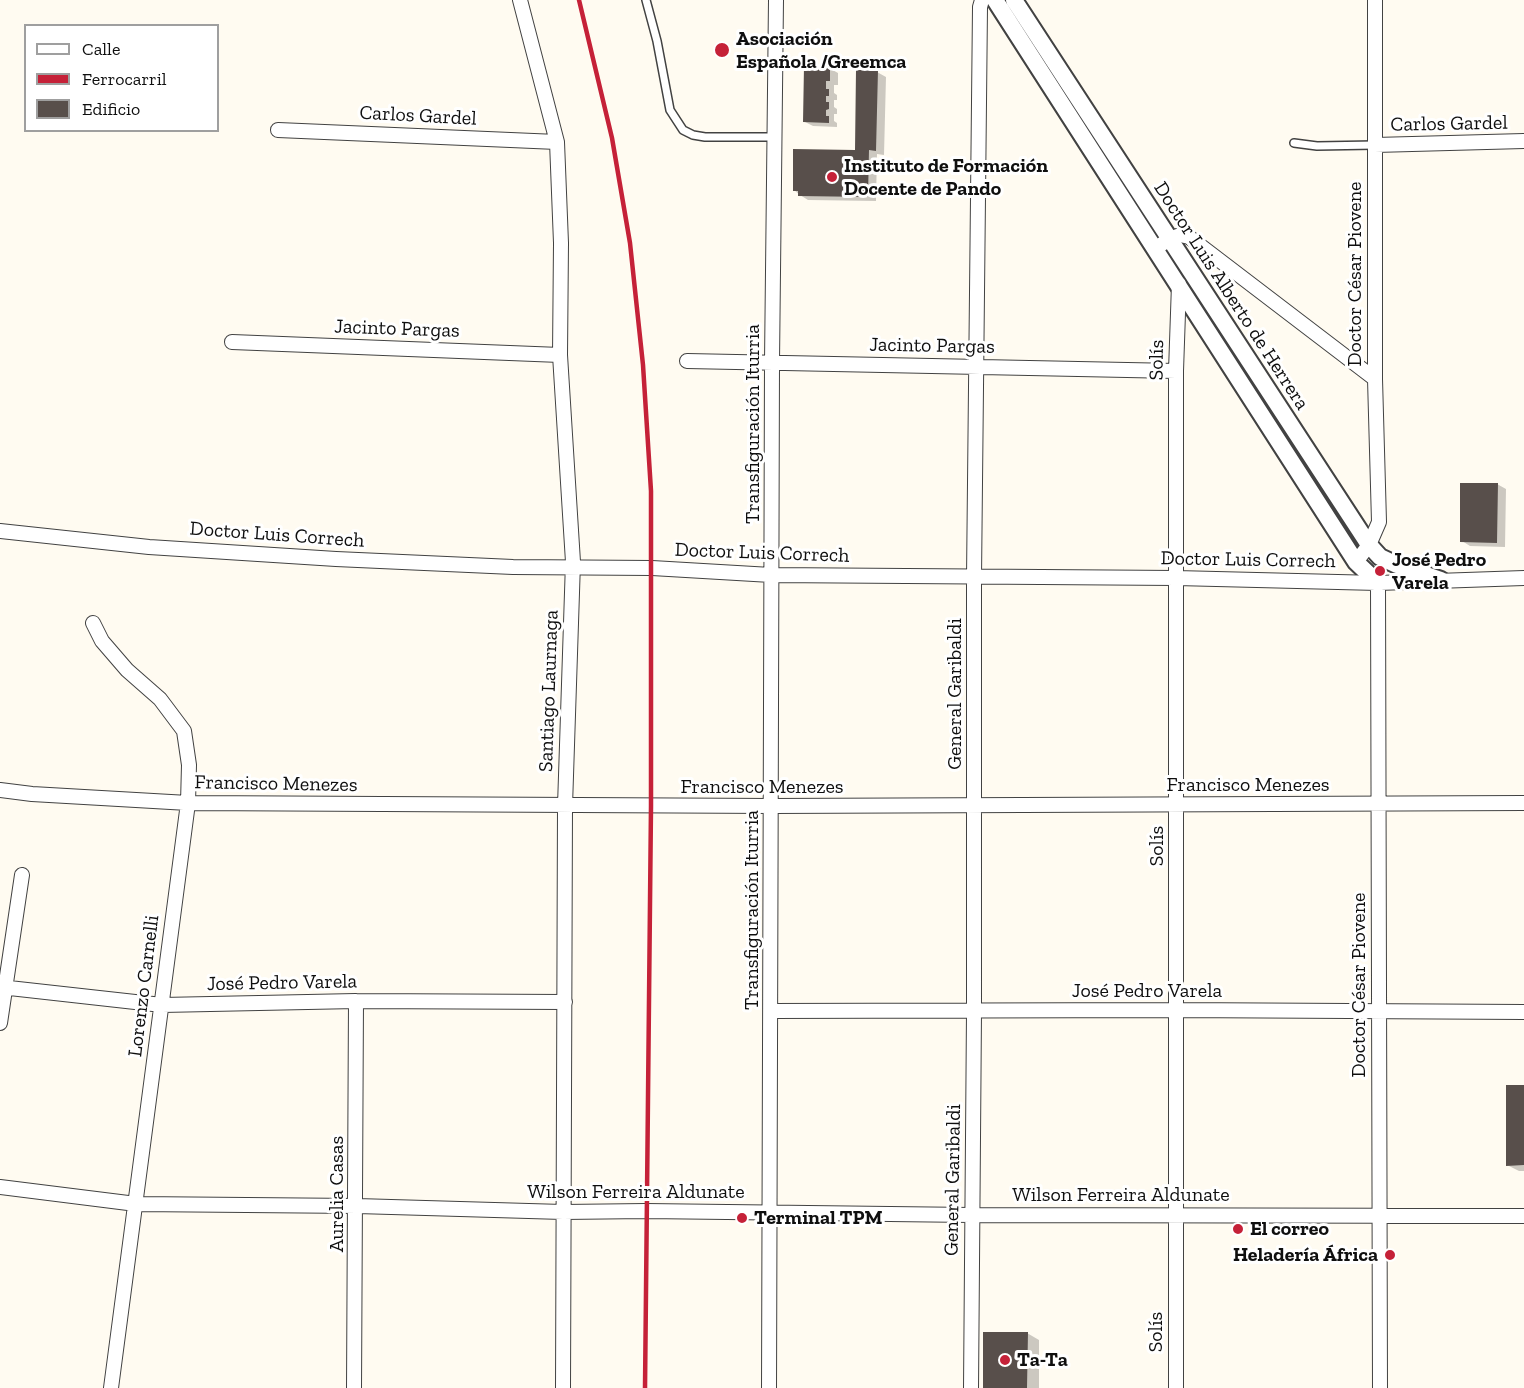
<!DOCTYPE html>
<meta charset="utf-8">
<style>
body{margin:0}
#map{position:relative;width:1524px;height:1388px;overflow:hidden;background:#fffbf1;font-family:"Zilla Slab",serif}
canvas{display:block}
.legend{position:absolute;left:24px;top:24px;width:195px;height:108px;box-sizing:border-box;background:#fff;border:2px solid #9f9f9f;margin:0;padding:8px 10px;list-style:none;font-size:18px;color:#0f0f0f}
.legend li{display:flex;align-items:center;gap:12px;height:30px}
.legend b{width:30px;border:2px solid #9f9f9f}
</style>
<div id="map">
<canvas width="1524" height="1388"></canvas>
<ul class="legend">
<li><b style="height:8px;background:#fff"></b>Calle</li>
<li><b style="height:8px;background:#c52138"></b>Ferrocarril</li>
<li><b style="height:16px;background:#584f4b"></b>Edificio</li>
</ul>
</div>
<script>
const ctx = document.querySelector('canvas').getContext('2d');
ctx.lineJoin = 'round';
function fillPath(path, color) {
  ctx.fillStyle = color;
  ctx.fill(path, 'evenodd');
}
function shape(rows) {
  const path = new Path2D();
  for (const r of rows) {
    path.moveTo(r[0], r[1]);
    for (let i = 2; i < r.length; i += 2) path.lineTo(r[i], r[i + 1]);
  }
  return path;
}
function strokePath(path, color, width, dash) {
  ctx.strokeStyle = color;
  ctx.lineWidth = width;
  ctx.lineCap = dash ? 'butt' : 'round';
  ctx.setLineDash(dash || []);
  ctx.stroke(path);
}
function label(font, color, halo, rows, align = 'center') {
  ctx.font = font + ' "Zilla Slab",serif';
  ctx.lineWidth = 6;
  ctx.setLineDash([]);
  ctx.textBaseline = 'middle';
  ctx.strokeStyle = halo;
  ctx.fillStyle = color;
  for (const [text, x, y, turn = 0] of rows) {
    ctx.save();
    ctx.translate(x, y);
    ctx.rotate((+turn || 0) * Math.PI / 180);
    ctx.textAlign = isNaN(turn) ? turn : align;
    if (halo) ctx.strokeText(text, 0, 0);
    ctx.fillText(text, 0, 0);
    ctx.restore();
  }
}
const shadow = shape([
 [829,68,838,73,838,85,834,85,834,93,837,95,837,100,834,100,834,107,837,109,837,114,834,114,834,121,837,123,837,127,813,126,805,122],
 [877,72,886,77,884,155,877,154,876,201,808,200,800,195,794,190,857,152],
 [1497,484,1506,489,1505,547,1470,546,1462,541],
 [1524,1086,1524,1171,1519,1171,1507,1165],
 [1027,1333,1039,1340,1039,1388,985,1388]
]);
const building = shape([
 [804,66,830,66,830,81,826,81,826,89,829,89,829,96,826,96,826,102,829,102,829,109,826,110,826,116,829,116,829,123,803,122],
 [856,70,878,70,876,151,869,150,868,197,798,196,798,191,793,191,793,149,855,150],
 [1460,483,1498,483,1497,543,1460,542],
 [1506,1085,1524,1085,1524,1165,1506,1166],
 [983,1332,1028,1332,1027,1388,983,1388]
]);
const service = shape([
 [646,0,657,41,670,110,683,130,693,135,705,137,775,137],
 [1294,143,1317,146,1375,145]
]);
const minor = shape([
 [520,0,557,142,561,243,560,355,573,562,565,806,563,1388],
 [278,130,557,142],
 [1375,145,1524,141],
 [1155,249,1169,239,1180,235,1189,237,1375,379],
 [232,342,560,355],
 [687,361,1176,371],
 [0,531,149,547,336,559,513,567,652,568,771,575,1176,578,1378,583,1524,578],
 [1356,562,1369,545,1379,522,1375,379,1375,0],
 [1378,583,1380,1388],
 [93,623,102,641,127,670,160,699,184,731,189,765,188,803,111,1388],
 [0,790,32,794,188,803,772,806,1524,803],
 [0,987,162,1005,356,1001,565,1002],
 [771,1011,1176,1010,1524,1012],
 [0,1023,22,875],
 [0,1187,136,1204,357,1206,563,1212,646,1211,971,1215,1524,1216],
 [354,1388,356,1001],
 [769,1388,772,362,776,0],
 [971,1388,974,1012,974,577,980,7,982,0],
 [1176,1388,1176,371,1179,284]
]);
const tertiary = shape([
 [995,0,1356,562,1378,583],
 [1014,0,1369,545,1380,557,1397,565,1441,580]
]);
const rail = shape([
 [579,0,612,138,630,243,643,365,651,491,651,806,645,1388]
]);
const markers = [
 [722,50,8,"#c52138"],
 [832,177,6,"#c52138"],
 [1380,571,6,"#c52138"],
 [742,1218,6,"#c52138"],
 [1238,1229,6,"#c52138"],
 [1390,1255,6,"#c52138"],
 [1005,1360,6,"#c52138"]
];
const poiNames = [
 ["Asociación",736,39],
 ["Española /Greemca",736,62],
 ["Instituto de Formación",844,166],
 ["Docente de Pando",844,189],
 ["José Pedro",1392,560],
 ["Varela",1392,583],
 ["Terminal TPM",754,1218],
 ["El correo",1250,1229],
 ["Heladería África",1378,1255,"right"],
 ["Ta-Ta",1017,1360]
];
const streetNames = [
 ["Carlos Gardel",418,116,3],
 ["Carlos Gardel",1449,124,-1],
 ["Doctor César Piovene",1355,274,-90],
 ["Doctor Luis Alberto de Herrera",1231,296,57],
 ["Jacinto Pargas",397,329,2],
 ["Jacinto Pargas",932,346,1],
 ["Solís",1157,360,-89],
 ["Transfiguración Iturria",753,424,-90],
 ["Doctor Luis Correch",277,535,4],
 ["Doctor Luis Correch",762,553,2],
 ["Doctor Luis Correch",1248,560,1],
 ["Santiago Laurnaga",549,691,-88],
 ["General Garibaldi",955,694,-90],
 ["Francisco Menezes",276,784,1],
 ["Francisco Menezes",1248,785],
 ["Francisco Menezes",762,787],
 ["Solís",1157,846,-90],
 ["Transfiguración Iturria",752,910,-90],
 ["José Pedro Varela",282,983,-1],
 ["Doctor César Piovene",1359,985,-90],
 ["Lorenzo Carnelli",144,986,-83],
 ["José Pedro Varela",1147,991],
 ["General Garibaldi",953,1180,-89],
 ["Wilson Ferreira Aldunate",636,1192],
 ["Aurelia Casas",337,1194,-90],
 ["Wilson Ferreira Aldunate",1121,1195],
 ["Solís",1156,1332,-90]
];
fillPath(shadow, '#0003');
fillPath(building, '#584f4b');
strokePath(service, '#424242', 10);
strokePath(minor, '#424242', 16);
strokePath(tertiary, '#424242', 20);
strokePath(service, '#fff', 7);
strokePath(minor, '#fff', 14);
strokePath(tertiary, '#fff', 16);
strokePath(rail, '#c52138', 4.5);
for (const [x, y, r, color] of markers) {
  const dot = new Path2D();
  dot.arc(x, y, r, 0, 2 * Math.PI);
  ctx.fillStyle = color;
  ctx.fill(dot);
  strokePath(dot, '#fff', 2);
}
label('bold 20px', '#0f0f0f', '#fff', poiNames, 'left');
label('20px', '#0f0f0f', '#fff', streetNames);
</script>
